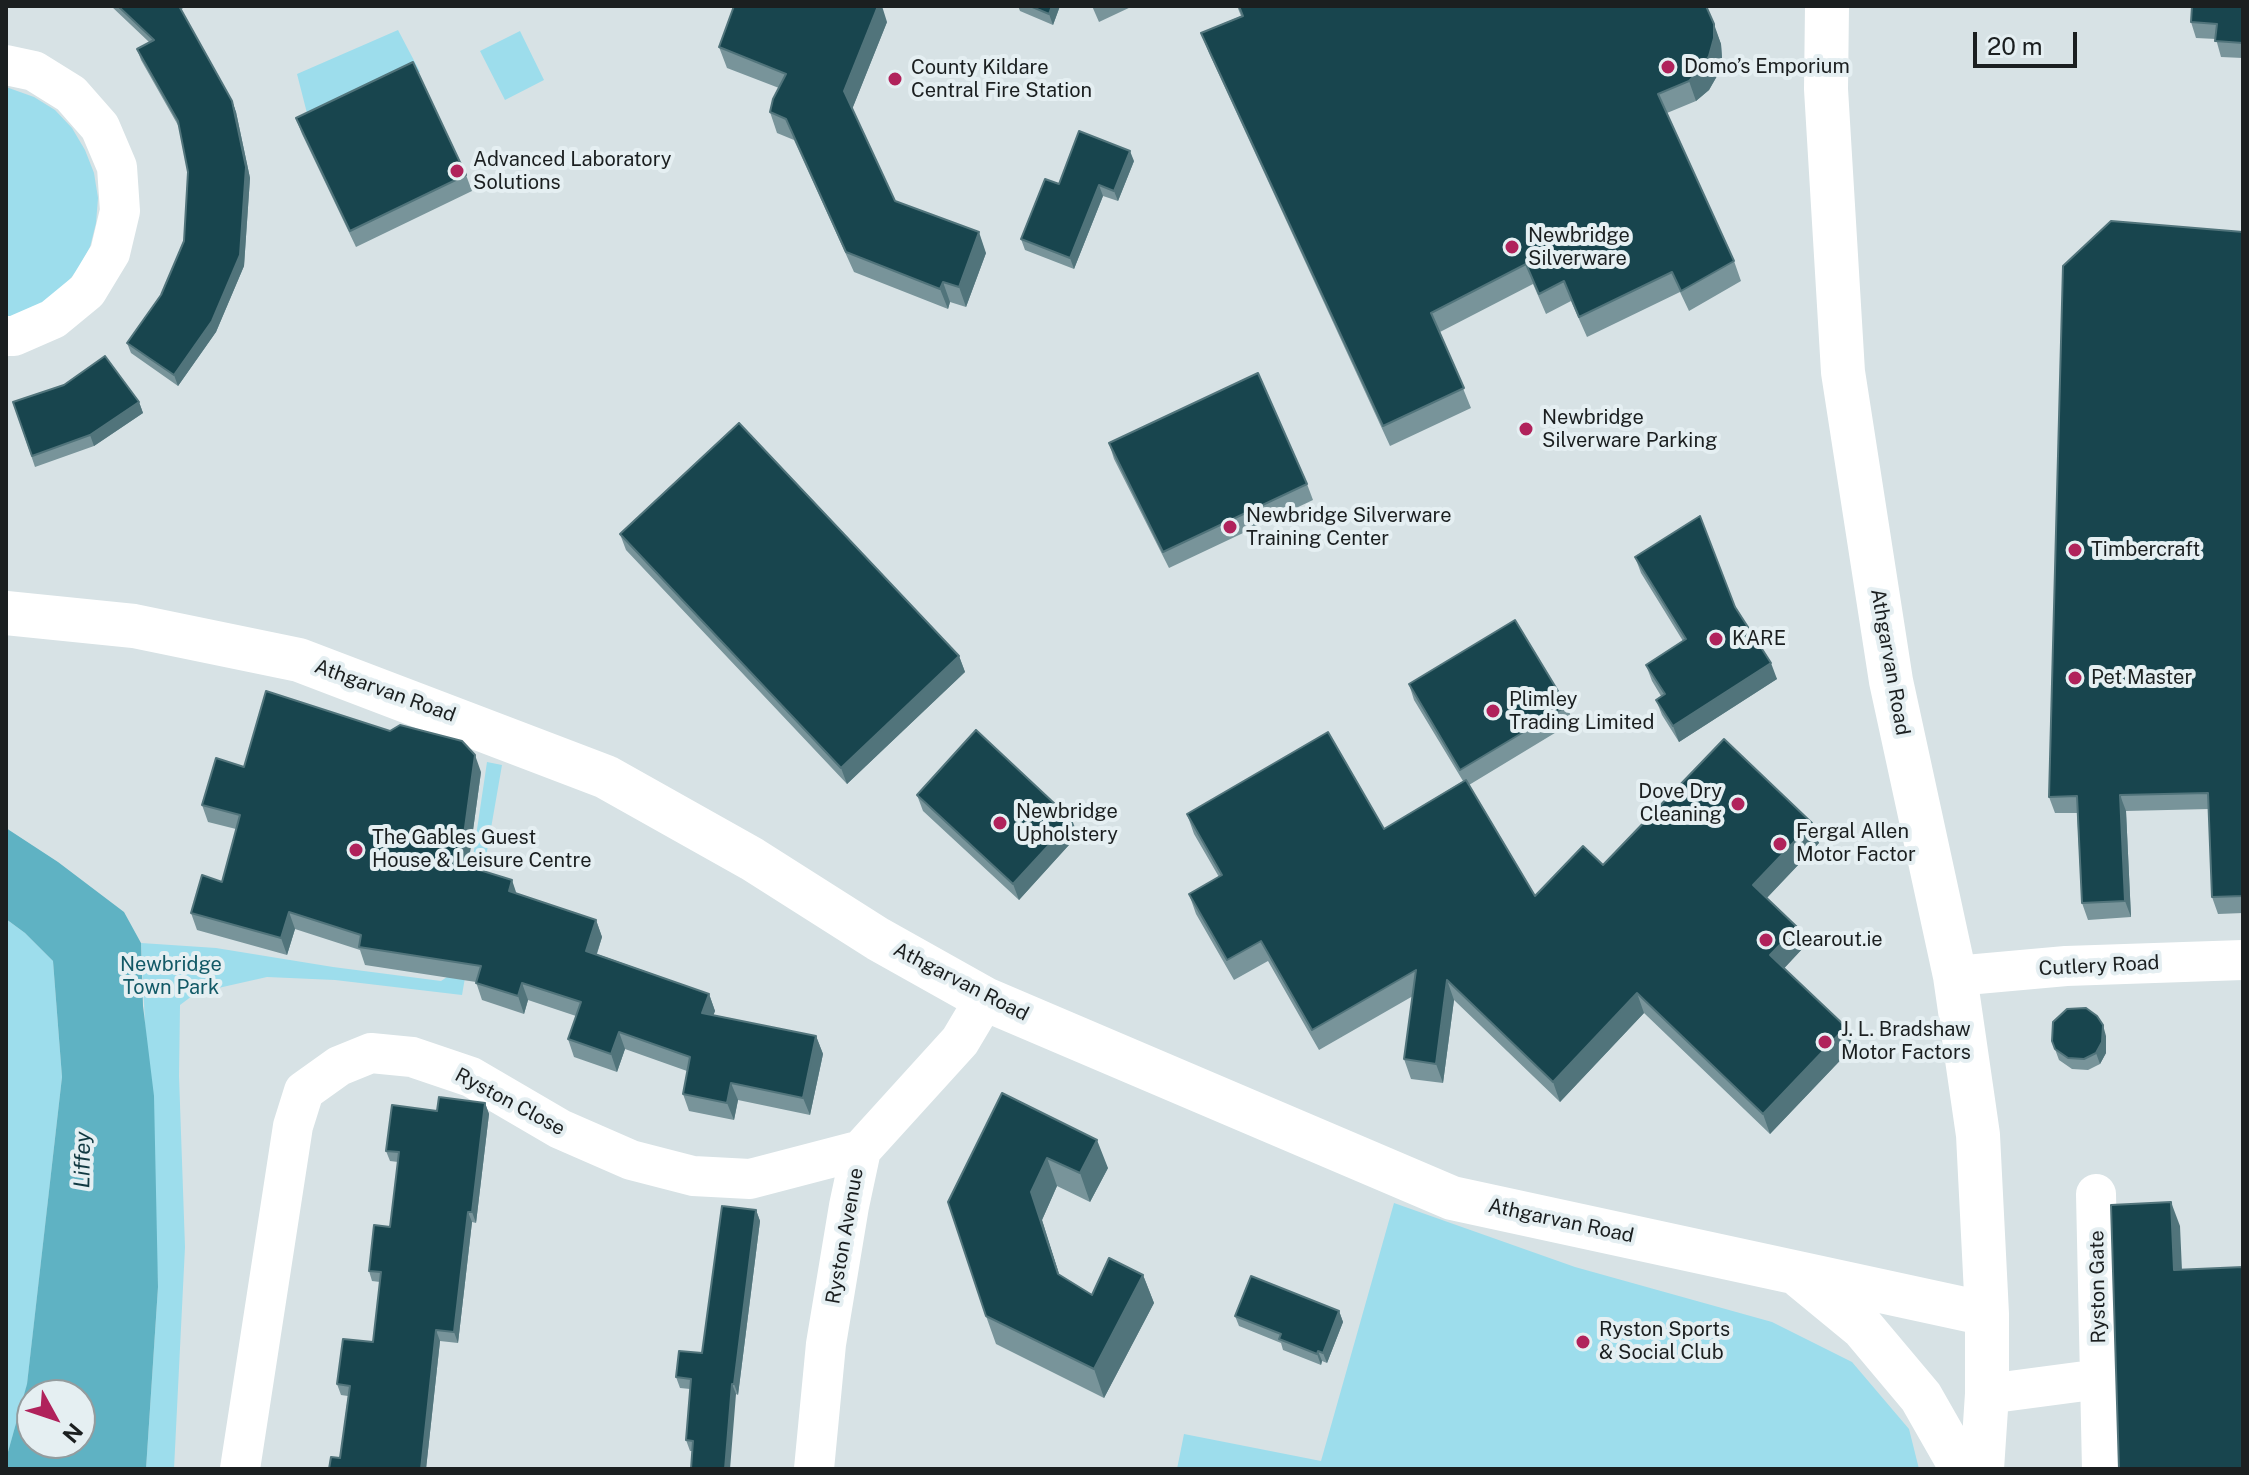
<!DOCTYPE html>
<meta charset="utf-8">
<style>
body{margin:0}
#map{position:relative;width:2249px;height:1475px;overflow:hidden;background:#d7e2e5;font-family:"Public Sans",sans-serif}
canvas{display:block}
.frame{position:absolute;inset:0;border:8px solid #1b1f20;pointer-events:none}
.north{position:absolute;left:16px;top:1379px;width:80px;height:80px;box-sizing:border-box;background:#e5eff2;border:2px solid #949c9e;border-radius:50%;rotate:130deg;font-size:22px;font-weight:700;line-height:32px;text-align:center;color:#1b1f20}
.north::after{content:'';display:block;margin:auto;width:28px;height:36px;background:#b0225b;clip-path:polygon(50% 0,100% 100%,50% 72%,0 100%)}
.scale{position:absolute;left:1973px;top:32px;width:104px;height:36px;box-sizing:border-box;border:4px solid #1b1f20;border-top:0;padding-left:10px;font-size:24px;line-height:28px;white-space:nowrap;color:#1b1f20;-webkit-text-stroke:6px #e5eff2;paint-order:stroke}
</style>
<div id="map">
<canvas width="2249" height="1475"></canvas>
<div class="frame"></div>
<div class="north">N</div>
<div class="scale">20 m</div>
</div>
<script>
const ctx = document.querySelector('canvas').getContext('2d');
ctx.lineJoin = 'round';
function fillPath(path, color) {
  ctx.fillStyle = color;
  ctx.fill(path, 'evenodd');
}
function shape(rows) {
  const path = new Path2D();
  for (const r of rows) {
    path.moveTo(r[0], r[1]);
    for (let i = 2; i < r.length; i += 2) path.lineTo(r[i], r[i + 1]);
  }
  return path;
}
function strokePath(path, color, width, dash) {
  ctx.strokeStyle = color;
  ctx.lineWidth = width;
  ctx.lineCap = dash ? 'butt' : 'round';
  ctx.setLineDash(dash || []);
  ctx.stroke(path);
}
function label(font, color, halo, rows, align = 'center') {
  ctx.font = font + ' "Public Sans",sans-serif';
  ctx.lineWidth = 8;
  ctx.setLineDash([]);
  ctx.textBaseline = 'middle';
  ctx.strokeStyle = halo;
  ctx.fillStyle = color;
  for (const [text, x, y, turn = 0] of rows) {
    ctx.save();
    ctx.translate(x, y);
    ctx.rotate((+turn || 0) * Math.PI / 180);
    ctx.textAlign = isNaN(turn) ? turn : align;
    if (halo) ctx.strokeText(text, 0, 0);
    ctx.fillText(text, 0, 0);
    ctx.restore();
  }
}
const green = shape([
 [398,30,420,72,309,121,297,74],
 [520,31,544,80,505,100,480,51],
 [6,87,34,97,55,110,72,128,85,150,94,173,98,198,96,223,90,247,78,269,62,289,42,304,6,319],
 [487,762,502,765,462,995,335,980,267,977,196,993,180,1005,179,1076,185,1247,174,1469,146,1469,158,1287,141,943,216,948,333,967,441,981,447,977,458,958],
 [6,919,25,933,53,961,62,1077,27,1385,6,1459],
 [1394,1203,1575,1267,1772,1322,1852,1362,1909,1429,1919,1469,1177,1469,1184,1434,1321,1461]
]);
const water = shape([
 [6,828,58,862,124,912,141,943,143,1006,154,1096,158,1287,146,1469,6,1469,6,1459,27,1384,62,1077,53,961,25,933,6,919],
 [32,1395,80,1395,80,1443,32,1443]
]);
const minor = shape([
 [6,65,34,71,71,94,100,127,117,167,120,211,110,253,87,291,53,319,14,336,6,336],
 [1955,976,2066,966,2243,960],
 [2096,1194,2102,1469],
 [1987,1394,2100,1379],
 [240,1469,293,1126,304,1091,339,1066,371,1053,412,1057,471,1077,560,1129,631,1160,693,1176,750,1179,861,1150],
 [814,1469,826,1344,849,1206,861,1150,960,1041,985,999]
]);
const major = shape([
 [1827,6,1826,89,1843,372,1891,681,1955,976,1978,1135,1987,1314,1987,1394,1982,1469],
 [6,613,134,626,299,660,606,777,752,859,878,939,985,999,1452,1198,1987,1314],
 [1801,1277,1863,1328,1921,1397,1962,1469]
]);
const wall = shape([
 [111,6,185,6,181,10,232,101,236,112,250,178,244,266,216,332,178,386,131,353,127,343,161,295,184,241,188,172,179,127,141,60,137,49,149,42],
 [1018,6,1060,6,1053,25,1020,11],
 [1092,6,1133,6,1099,22],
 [1237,6,1706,6,1721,44,1722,58,1717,76,1709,90,1696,101,1667,113,1734,261,1741,281,1689,311,1680,292,1587,337,1571,301,1546,314,1533,284,1440,332,1471,408,1390,446,1209,53,1201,33,1241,16],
 [2243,6,2243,58,2221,57,2216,39,2196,38,2191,22],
 [887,22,852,109,895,201,986,253,966,307,950,302,948,309,854,272,794,140,777,133,770,112,779,88,727,68,719,47],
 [296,118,466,175,472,191,356,247,302,134],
 [1134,161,1118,201,1103,196,1074,269,1025,250,1021,239,1059,184],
 [2243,232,2243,913,2218,914,2212,897,2209,809,2126,811,2131,917,2088,920,2082,903,2077,813,2055,813,2049,797],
 [13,402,139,402,143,413,94,446,35,467],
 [1109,443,1307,484,1313,500,1169,568,1114,459],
 [620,534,959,656,965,672,847,784,626,550],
 [1635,557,1735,607,1777,679,1679,742,1662,715,1656,700,1661,696,1652,681,1646,665,1683,641,1641,573],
 [1409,684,1567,706,1573,722,1469,785,1535,896,1603,865,1812,823,1819,843,1767,898,1804,947,1784,968,1846,1027,1853,1047,1770,1134,1644,1013,1560,1102,1454,1000,1443,1083,1411,1079,1404,1059,1413,996,1319,1050,1268,961,1234,980,1196,914,1189,894,1219,877,1194,834,1187,814,1384,829,1463,781,1414,700],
 [244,767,481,772,468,867,517,894,596,920,602,937,597,954,709,994,715,1011,713,1015,816,1036,823,1054,810,1115,738,1100,734,1120,689,1111,683,1094,687,1071,625,1049,617,1072,574,1057,568,1039,576,1016,528,1000,524,1014,482,1000,476,982,365,965,360,950,295,929,287,955,197,930,191,913,222,882,236,829,208,822,202,805],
 [917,795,1078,835,1019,900,923,811],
 [2106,1036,2106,1053,2100,1064,2088,1070,2072,1069,2059,1060,2052,1041],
 [1002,1093,1108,1168,1090,1202,1057,1186,1042,1220,1059,1275,1092,1295,1143,1275,1154,1303,1104,1398,996,1344,986,1316],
 [485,1103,489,1114,476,1223,472,1222,458,1343,440,1341,426,1469,329,1469,340,1458,348,1396,341,1395,337,1384,373,1342,380,1282,372,1281,369,1271,390,1227,398,1162,390,1161,386,1151,437,1111],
 [756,1210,760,1221,738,1395,736,1394,693,1451,690,1451,686,1440,690,1389,680,1388,676,1377,702,1353],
 [1339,1311,1343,1322,1327,1363,1322,1361,1321,1365,1283,1350,1281,1343,1239,1326,1235,1316]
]);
const shadedWall = shape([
 [878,6,882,6,887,22,851,112,844,91],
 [1052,6,1060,6,1053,25,1049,14],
 [1714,24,1721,44,1722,58,1717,76,1709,90,1696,101,1689,81],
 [232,101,236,112,250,178,244,266,216,332,178,386,174,375],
 [1130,151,1134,161,1118,201,1114,191],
 [1099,185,1103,196,1074,269,1070,258],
 [979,232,986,253,966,307,959,287],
 [943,282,950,302,948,309,940,289],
 [139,402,143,413,94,446,90,435],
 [959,656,965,672,847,784,841,768],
 [1771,663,1777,679,1679,742,1673,726],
 [475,755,481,772,466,881,460,864],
 [2120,795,2126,811,2131,917,2125,901],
 [1072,820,1078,835,1019,900,1013,884],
 [1812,823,1819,843,1760,905,1753,885],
 [512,880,518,898,509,891],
 [289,912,295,929,287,955,281,938],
 [596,920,602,937,592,968,586,951],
 [1797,927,1804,947,1778,975,1770,955],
 [1447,980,1454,1000,1443,1083,1436,1064],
 [522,983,528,1000,524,1014,518,996],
 [1637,993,1644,1013,1560,1102,1553,1082],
 [709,994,715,1011,708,1030,702,1013],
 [2103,1025,2106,1036,2106,1053,2100,1064,2096,1053],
 [1846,1027,1853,1047,1770,1134,1763,1114],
 [619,1032,625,1049,617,1072,611,1054],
 [816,1036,823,1054,810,1115,803,1098],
 [731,1083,738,1100,734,1120,727,1103],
 [485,1103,489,1114,476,1223,472,1212],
 [1097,1140,1108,1168,1090,1202,1080,1173],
 [1047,1158,1057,1186,1042,1220,1068,1302,1031,1192],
 [2171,1202,2180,1226,2183,1293,2174,1270],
 [756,1210,760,1221,738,1395,734,1384],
 [468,1212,472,1222,458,1343,454,1332],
 [1143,1275,1154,1303,1104,1398,1094,1369],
 [1339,1311,1343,1322,1327,1363,1323,1353],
 [436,1330,440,1341,426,1469,421,1469],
 [1318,1351,1322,1361,1321,1365,1317,1354],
 [732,1384,736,1394,730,1469,725,1469]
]);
const building = shape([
 [118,6,179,6,232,101,246,167,240,255,212,321,174,375,127,343,161,295,184,241,188,172,178,121,137,49,154,40,118,6],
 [734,6,878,6,844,91,895,201,979,232,959,287,943,282,940,289,846,252,786,119,770,112,773,99,786,74,719,47,734,6],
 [1030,6,1052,6,1049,14,1030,6],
 [1239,6,1706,6,1714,24,1714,38,1709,56,1701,69,1689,81,1658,94,1734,261,1681,291,1672,272,1579,317,1564,281,1539,294,1526,264,1431,313,1464,388,1383,426,1201,33,1243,16,1239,6],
 [2192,6,2243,6,2243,43,2215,41,2217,24,2191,22,2192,6],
 [413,62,466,175,350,231,296,118,413,62],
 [1079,131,1130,151,1114,191,1099,185,1070,258,1021,239,1045,179,1059,184,1079,131],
 [2111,221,2243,232,2243,896,2212,897,2208,793,2120,795,2125,901,2082,903,2077,796,2049,797,2063,266,2111,221],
 [105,356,139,402,90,435,32,456,13,402,64,385,105,356],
 [1258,373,1307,484,1163,552,1109,443,1258,373],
 [739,423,959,656,841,768,620,534,739,423],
 [1700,516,1735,607,1771,663,1673,726,1656,700,1665,694,1646,665,1686,639,1635,557,1700,516],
 [1515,620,1567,706,1460,770,1409,684,1515,620],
 [266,691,390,731,400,725,462,741,475,755,460,864,512,880,509,891,596,920,586,951,709,994,702,1013,816,1036,803,1098,731,1083,727,1103,683,1094,690,1057,619,1032,611,1054,568,1039,581,1002,522,983,518,996,476,983,481,966,359,947,361,935,289,912,281,938,191,913,202,875,222,882,240,815,202,805,216,758,244,767,266,691],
 [976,730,1072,820,1013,884,917,795,976,730],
 [1328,732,1384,829,1466,780,1535,896,1583,846,1603,865,1724,739,1812,823,1753,885,1797,927,1770,955,1846,1027,1763,1114,1637,993,1553,1082,1447,980,1436,1064,1404,1059,1416,970,1312,1030,1261,941,1227,960,1189,894,1222,875,1187,814,1328,732],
 [2086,1008,2097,1016,2103,1025,2102,1042,2096,1053,2084,1059,2068,1058,2055,1049,2052,1041,2053,1022,2067,1009,2086,1008],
 [1002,1093,1097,1140,1080,1173,1047,1158,1031,1192,1058,1274,1092,1295,1109,1258,1143,1275,1094,1369,986,1316,948,1202,1002,1093],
 [439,1097,485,1103,472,1212,468,1212,454,1332,436,1330,421,1469,329,1469,331,1457,340,1458,350,1386,337,1384,343,1339,373,1342,381,1272,369,1271,374,1225,390,1227,399,1152,386,1151,392,1105,437,1111,439,1097],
 [2171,1202,2174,1270,2243,1267,2243,1469,2119,1469,2111,1205,2171,1202],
 [722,1206,756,1210,734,1384,732,1384,725,1469,691,1469,693,1441,686,1440,691,1379,676,1377,679,1351,702,1353,722,1206],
 [1251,1276,1339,1311,1323,1353,1318,1351,1317,1354,1279,1339,1281,1334,1235,1316,1251,1276]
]);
const markers = [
 [1668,67,8,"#b0225b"],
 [895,79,8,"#b0225b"],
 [457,171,8,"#b0225b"],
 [1512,247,8,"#b0225b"],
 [1526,429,8,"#b0225b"],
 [1230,527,8,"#b0225b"],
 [2075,550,8,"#b0225b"],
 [1716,639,8,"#b0225b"],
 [2075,678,8,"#b0225b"],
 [1493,711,8,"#b0225b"],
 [1738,804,8,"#b0225b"],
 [1000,823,8,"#b0225b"],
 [1780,844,8,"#b0225b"],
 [356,850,8,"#b0225b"],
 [1766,940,8,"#b0225b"],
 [1825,1042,8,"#b0225b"],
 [1583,1342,8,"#b0225b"]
];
const poiNames = [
 ["Domo’s Emporium",1684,67],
 ["County Kildare",911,68],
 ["Central Fire Station",911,91],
 ["Advanced Laboratory",473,160],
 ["Solutions",473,183],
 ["Newbridge",1528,236],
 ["Silverware",1528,259],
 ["Newbridge",1542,418],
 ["Silverware Parking",1542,441],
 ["Newbridge Silverware",1246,516],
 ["Training Center",1246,539],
 ["Timbercraft",2091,550],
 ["KARE",1732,639],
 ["Pet Master",2091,678],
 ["Plimley",1509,700],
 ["Trading Limited",1509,723],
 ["Dove Dry",1722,792,"right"],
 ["Cleaning",1722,815,"right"],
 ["Newbridge",1016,812],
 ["Upholstery",1016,835],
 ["Fergal Allen",1796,832],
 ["Motor Factor",1796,855],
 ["The Gables Guest",372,838],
 ["House & Leisure Centre",372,861],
 ["Clearout.ie",1782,940],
 ["J. L. Bradshaw",1841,1030],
 ["Motor Factors",1841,1053],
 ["Ryston Sports",1599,1330],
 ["& Social Club",1599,1353]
];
const streetNames = [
 ["Athgarvan Road",1890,662,80],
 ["Athgarvan Road",385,691,20],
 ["Cutlery Road",2099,966,-3],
 ["Athgarvan Road",961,982,27],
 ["Ryston Close",510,1102,28],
 ["Athgarvan Road",1561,1221,12],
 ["Ryston Avenue",845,1236,-80],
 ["Ryston Gate",2098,1287,-91]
];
const parkNames = [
 ["Newbridge",171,965],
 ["Town Park",171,988]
];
const waterNames = [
 ["Liffey",83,1160,-89]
];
fillPath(green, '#9dddec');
fillPath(water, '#5fb2c3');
strokePath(minor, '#fff', 40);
strokePath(major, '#fff', 44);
fillPath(wall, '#78949a');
fillPath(shadedWall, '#51747b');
fillPath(building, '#18454e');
strokePath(building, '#51747b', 2);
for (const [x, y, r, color] of markers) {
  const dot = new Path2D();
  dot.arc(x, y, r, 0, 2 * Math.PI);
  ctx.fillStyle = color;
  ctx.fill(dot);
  strokePath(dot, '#e5eff2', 3);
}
label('20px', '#1b1f20', '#e5eff2', poiNames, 'left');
label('20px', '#1b1f20', '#e5eff2', streetNames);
label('20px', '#125966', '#e5eff2', parkNames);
label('italic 22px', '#113941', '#e5eff2', waterNames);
</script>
